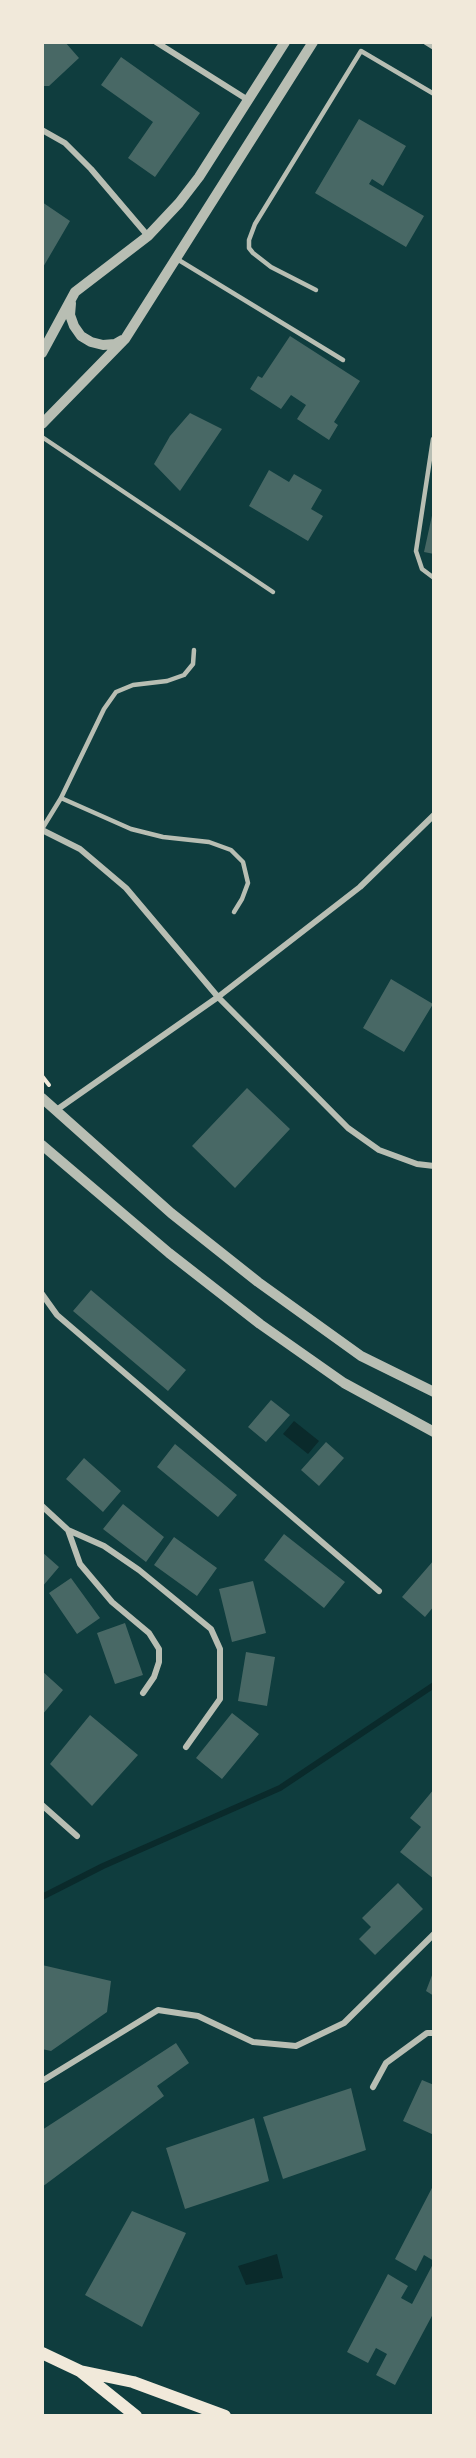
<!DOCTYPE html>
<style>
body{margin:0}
#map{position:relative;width:476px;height:2458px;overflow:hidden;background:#0f3d3e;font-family:Quicksand,sans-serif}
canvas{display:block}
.frame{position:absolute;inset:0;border:44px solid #f1e9da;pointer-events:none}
</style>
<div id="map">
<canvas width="476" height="2458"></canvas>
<div class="frame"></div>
</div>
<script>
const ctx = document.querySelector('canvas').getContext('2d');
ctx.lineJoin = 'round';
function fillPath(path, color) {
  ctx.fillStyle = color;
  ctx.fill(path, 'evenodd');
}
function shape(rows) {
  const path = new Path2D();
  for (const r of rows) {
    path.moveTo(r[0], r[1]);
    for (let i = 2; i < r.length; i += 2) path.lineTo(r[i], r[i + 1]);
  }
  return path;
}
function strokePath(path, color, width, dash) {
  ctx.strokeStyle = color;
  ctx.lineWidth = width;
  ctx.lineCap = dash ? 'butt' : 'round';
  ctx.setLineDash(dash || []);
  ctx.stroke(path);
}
const water = shape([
 [294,1421,319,1441,308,1454,283,1434],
 [277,2254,283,2278,246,2285,238,2266]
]);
const stream = shape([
 [42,1897,103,1866,280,1788,434,1685]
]);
const building = shape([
 [42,42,65,42,79,58,49,86,42,86],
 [121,57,200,113,155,177,128,158,153,122,101,85],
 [359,119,406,146,383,186,372,179,369,184,424,216,406,247,315,193],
 [42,202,70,221,42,269],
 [290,336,360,381,334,422,338,425,329,440,297,419,306,405,291,395,281,409,250,389,258,376,262,378],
 [190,413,222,429,180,491,154,464,170,436],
 [269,470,289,482,294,474,322,490,311,509,323,516,308,541,249,506],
 [433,511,434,511,434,554,424,552],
 [391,979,433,1004,404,1052,363,1028],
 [247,1088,290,1129,235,1188,192,1146],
 [91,1290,186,1370,168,1391,73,1311],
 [271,1400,290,1415,266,1442,248,1427],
 [326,1442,344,1458,319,1486,301,1470],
 [175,1444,237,1495,218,1517,157,1467],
 [84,1458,121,1491,103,1512,66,1479],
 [123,1504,164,1537,146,1562,103,1529],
 [284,1534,345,1582,324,1608,264,1560],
 [174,1537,217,1568,197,1596,154,1565],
 [42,1552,59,1567,42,1587],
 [434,1560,434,1606,425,1617,402,1597],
 [71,1578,100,1618,77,1634,49,1593],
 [253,1581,266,1633,232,1642,219,1589],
 [125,1623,143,1675,115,1684,97,1633],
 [246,1652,275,1657,267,1706,238,1701],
 [42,1671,63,1690,42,1715],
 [232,1713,259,1734,222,1779,196,1758],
 [90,1715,138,1755,92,1806,50,1764],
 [434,1789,434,1879,400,1852,421,1827,410,1818],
 [398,1883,423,1909,375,1955,359,1939,371,1927,362,1918],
 [42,1965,111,1981,107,2012,51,2051,42,2049],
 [434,1970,434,1996,426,1991],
 [176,2043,189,2063,157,2086,164,2096,42,2187,42,2130],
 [422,2080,434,2085,434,2135,403,2121],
 [351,2088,366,2150,283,2179,263,2117],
 [254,2118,269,2181,185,2209,166,2148],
 [434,2184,434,2261,424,2255,416,2271,395,2259],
 [132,2211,186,2233,142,2327,85,2295],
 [434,2262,434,2312,395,2385,376,2375,387,2354,376,2348,368,2363,347,2352,388,2274,408,2286,401,2298,412,2304]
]);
const path = shape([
 [42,1076,49,1085]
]);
const service = shape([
 [177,259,343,360],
 [316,290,271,267,253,253,249,248,249,240,255,224,361,51,434,94],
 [42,437,273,592],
 [433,439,416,551,422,569,434,578],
 [61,798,131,829,163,837,209,842,231,850,243,862,248,883,242,899,234,912],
 [42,829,61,798,104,709,116,692,133,685,167,681,184,675,193,664,194,650]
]);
const minor = shape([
 [156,42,248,100],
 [426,42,434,47],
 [42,130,65,143,91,169,148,236],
 [42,830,80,849,126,888,218,997,348,1128,379,1150,417,1164,434,1166],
 [55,1111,218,997,360,887,434,815],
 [42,1294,57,1315,379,1591],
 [42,1506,68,1530,104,1546,139,1570,211,1629,220,1649,220,1699,186,1747],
 [68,1530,80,1564,112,1602,149,1633,159,1649,159,1662,154,1677,143,1693],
 [42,1805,77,1836],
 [42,2081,158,2010,198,2016,253,2042,296,2046,344,2023,434,1934],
 [373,2087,386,2063,427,2033,434,2033]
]);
const tertiary = shape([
 [71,303,70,315,74,326,81,336,91,342,103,345,115,344,122,340],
 [42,353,75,292,148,236,179,203,199,177,285,42],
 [42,424,125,339,313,42],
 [42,1098,171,1213,258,1282,361,1356,434,1392],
 [42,1145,169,1253,260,1324,344,1383,434,1432]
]);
const secondary = shape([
 [42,2353,80,2371,136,2416],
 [80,2371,133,2382,225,2416]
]);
fillPath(water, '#0a2a2b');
strokePath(stream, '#0a2a2b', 6);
fillPath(building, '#486865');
strokePath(path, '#f1e9da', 4);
strokePath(service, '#b8beb3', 4.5);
strokePath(minor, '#b8beb3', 6);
strokePath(tertiary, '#b8beb3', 10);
strokePath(secondary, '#f1e9da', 12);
</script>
